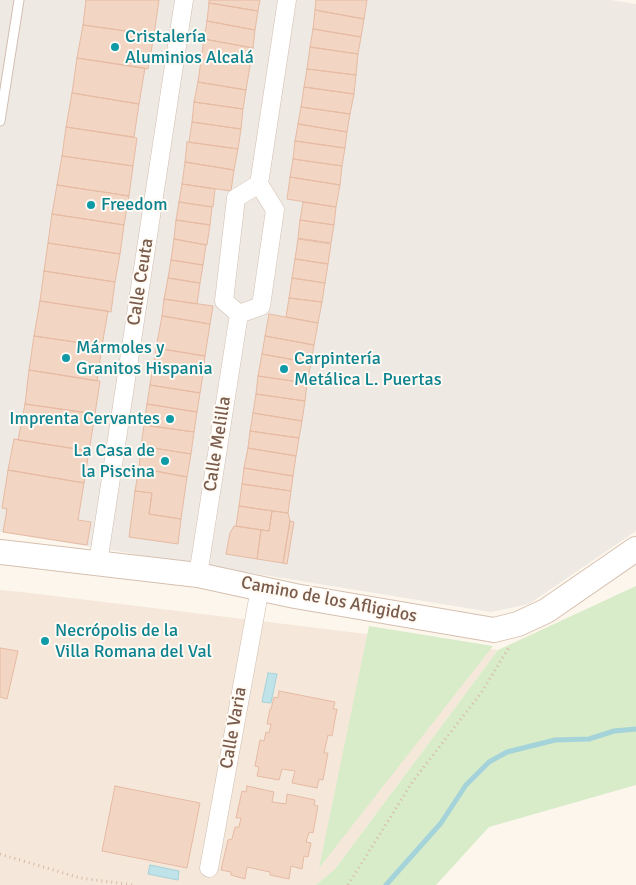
<!DOCTYPE html>
<meta charset="utf-8">
<style>
body{margin:0}
canvas{display:block;background:#fdf6ec}
</style>
<canvas width="636" height="885"></canvas>
<script>
const ctx = document.querySelector('canvas').getContext('2d');
ctx.lineJoin = 'round';
function fillPath(path, color) {
  ctx.fillStyle = color;
  ctx.fill(path, 'evenodd');
}
function shape(rows) {
  const path = new Path2D();
  for (const r of rows) {
    path.moveTo(r[0], r[1]);
    for (let i = 2; i < r.length; i += 2) path.lineTo(r[i], r[i + 1]);
  }
  return path;
}
function strokePath(path, color, width, dash) {
  ctx.strokeStyle = color;
  ctx.lineWidth = width;
  ctx.lineCap = dash ? 'butt' : 'round';
  ctx.setLineDash(dash || []);
  ctx.stroke(path);
}
function label(font, color, halo, rows, align = 'center') {
  ctx.font = font + ' Signika,sans-serif';
  ctx.lineWidth = 4;
  ctx.setLineDash([]);
  ctx.textBaseline = 'middle';
  ctx.strokeStyle = halo;
  ctx.fillStyle = color;
  for (const [text, x, y, turn = 0] of rows) {
    ctx.save();
    ctx.translate(x, y);
    ctx.rotate((+turn || 0) * Math.PI / 180);
    ctx.textAlign = isNaN(turn) ? turn : align;
    if (halo) ctx.strokeText(text, 0, 0);
    ctx.fillText(text, 0, 0);
    ctx.restore();
  }
}
const residential = shape([
 [0,590,22,592,498,650,335,869,316,885,0,885]
]);
const industrial = shape([
 [0,0,611,0,636,4,636,531,529,604,491,612,0,532]
]);
const green = shape([
 [636,586,636,785,489,827,436,885,316,885,335,869,498,650],
 [369,626,493,646,319,868]
]);
const water = shape([
 [268,673,277,674,271,703,262,702,268,673],
 [150,865,179,871,178,880,148,874,150,865]
]);
const stream = shape([
 [386,885,441,823,466,785,489,762,507,752,555,740,589,739,614,731,636,729]
]);
const building = shape([
 [86,0,159,0,154,35,83,25,86,0],
 [209,0,260,0,258,11,209,3,209,0],
 [316,0,367,0,364,19,315,10,316,0],
 [209,3,258,11,255,30,207,21,209,3],
 [315,10,364,19,361,37,313,29,315,10],
 [207,21,255,30,253,48,204,39,207,21],
 [83,25,154,35,148,69,77,58,83,25],
 [313,29,361,37,358,54,310,47,313,29],
 [204,39,253,48,246,90,198,82,204,39],
 [310,47,358,54,356,75,307,69,310,47],
 [77,58,145,68,139,104,72,93,77,58],
 [307,69,356,75,354,94,304,87,307,69],
 [198,82,246,90,243,109,194,102,198,82],
 [304,87,354,94,350,114,301,107,304,87],
 [72,93,139,104,134,137,66,127,72,93],
 [194,102,243,109,241,129,192,122,194,102],
 [301,107,350,114,347,132,298,124,301,107],
 [192,122,241,129,238,149,189,142,192,122],
 [298,124,347,132,345,148,295,141,298,124],
 [66,127,137,138,133,166,62,156,66,127],
 [295,141,345,148,342,166,293,159,295,141],
 [187,142,238,149,234,170,185,162,187,142],
 [62,156,133,166,129,196,57,185,62,156],
 [293,159,342,166,340,185,290,177,293,159],
 [185,162,234,170,231,191,182,184,185,162],
 [290,177,340,185,336,207,287,199,290,177],
 [182,184,215,189,213,207,179,202,182,184],
 [57,185,129,196,124,225,52,214,57,185],
 [179,202,212,207,210,225,176,220,179,202],
 [303,202,336,207,334,225,300,220,303,202],
 [52,214,124,225,120,254,48,243,52,214],
 [176,220,210,225,207,245,174,239,176,220],
 [300,220,334,225,331,243,298,238,300,220],
 [174,239,206,245,203,265,171,260,174,239],
 [298,239,331,244,328,264,295,259,298,239],
 [48,243,120,254,115,282,44,271,48,243],
 [295,259,328,264,325,283,292,278,295,259],
 [171,260,203,265,200,283,168,278,171,260],
 [44,271,115,282,111,312,40,301,44,271],
 [168,278,200,283,197,304,164,299,168,278],
 [292,278,325,283,322,302,289,298,292,278],
 [289,298,322,302,318,323,286,317,289,298],
 [164,299,213,306,210,324,162,316,164,299],
 [40,301,108,311,102,346,34,336,40,301],
 [269,314,318,323,314,345,265,336,269,314],
 [162,316,210,324,205,356,156,348,162,316],
 [34,336,102,346,97,381,29,370,34,336],
 [265,336,314,345,311,363,262,354,265,336],
 [156,348,205,356,203,374,153,366,156,348],
 [262,354,311,363,307,383,258,376,262,354],
 [153,366,203,374,200,393,150,385,153,366],
 [29,370,100,381,95,414,25,404,29,370],
 [258,376,307,383,305,401,256,394,258,376],
 [150,385,200,393,197,412,147,404,150,385],
 [256,394,305,401,302,421,253,413,256,394],
 [25,404,95,414,89,451,18,440,25,404],
 [147,404,197,412,194,432,144,425,147,404],
 [253,413,302,421,299,438,250,431,253,413],
 [144,425,194,432,191,454,141,446,144,425],
 [250,431,299,438,296,456,248,448,250,431],
 [14,439,89,451,84,483,8,470,14,439],
 [141,446,191,454,187,477,139,468,141,446],
 [248,448,296,456,293,476,244,468,248,448],
 [139,468,187,477,181,519,149,514,152,493,135,491,139,468],
 [244,468,293,476,291,491,242,484,244,468],
 [8,470,84,483,78,520,91,522,87,545,3,532,7,509,2,508,8,470],
 [242,484,291,491,288,513,239,506,242,484],
 [135,491,152,493,149,514,181,519,178,544,129,537,135,491],
 [239,506,272,511,269,531,236,526,239,506],
 [272,511,288,513,290,521,283,563,257,559,261,530,269,531,272,511],
 [290,521,294,522,287,564,283,563,290,521],
 [234,526,261,530,257,559,226,554,230,533,234,526],
 [0,648,18,651,7,699,0,697,0,648],
 [279,691,335,702,333,709,337,709,332,736,328,735,324,753,328,753,323,780,319,779,317,788,292,783,295,771,282,769,279,780,257,776,259,767,255,766,260,740,264,741,266,732,269,733,271,724,267,724,270,709,271,709,274,697,278,698,279,691],
 [115,786,200,803,187,868,102,851,115,786],
 [247,786,274,792,272,802,286,804,287,794,315,800,314,805,318,806,313,833,309,832,306,842,311,843,308,857,304,856,302,869,291,866,289,879,270,875,270,872,247,867,245,879,231,875,231,872,221,870,228,840,232,839,235,827,239,827,241,818,236,818,242,791,246,792,247,786]
]);
const path = shape([
 [0,854,80,878,134,885],
 [348,885,413,781,481,693,510,646]
]);
const lane = shape([
 [0,121,19,0]
]);
const street = shape([
 [239,314,261,306,275,210,259,184],
 [98,563,184,0],
 [198,575,239,314,224,301,236,198,259,184,287,0],
 [209,868,260,588]
]);
const secondary = shape([
 [0,552,198,575,295,596,494,630,518,624,546,611,636,549]
]);
const markers = [
 [115,47,5,"#0f9aa8"],
 [91,205,5,"#0f9aa8"],
 [66,358,5,"#0f9aa8"],
 [284,369,5,"#0f9aa8"],
 [170,419,5,"#0f9aa8"],
 [165,461,5,"#0f9aa8"],
 [45,641,5,"#0f9aa8"]
];
const cultureNames = [
 ["Cristalería",125,37],
 ["Aluminios Alcalá",125,58],
 ["Freedom",101,205],
 ["Mármoles y",76,348],
 ["Granitos Hispania",76,369],
 ["Carpintería",294,359],
 ["Metálica L. Puertas",294,380],
 ["Imprenta Cervantes",160,419,"right"],
 ["La Casa de",155,451,"right"],
 ["la Piscina",155,472,"right"],
 ["Necrópolis de la",55,631],
 ["Villa Romana del Val",55,652]
];
const streetNames = [
 ["Calle Ceuta",141,282,-81],
 ["Calle Melilla",218,444,-81],
 ["Camino de los Afligidos",329,600,11],
 ["Calle Varia",234,728,-80]
];
fillPath(residential, '#f5e8da');
fillPath(industrial, '#efe9e4');
fillPath(green, '#d8ecc9');
fillPath(water, '#bfe3e8');
strokePath(water, '#a5d3da', 1);
strokePath(stream, '#a5d3da', 5);
fillPath(building, '#f3d5c3');
strokePath(building, '#e6bba3', 1);
strokePath(lane, '#d1beb0', 11);
strokePath(street, '#d1beb0', 19);
strokePath(secondary, '#d6c0b0', 26);
strokePath(path, '#d9b8a5', 3, [1, 4]);
strokePath(lane, '#fff', 9);
strokePath(street, '#fff', 18);
strokePath(secondary, '#fff', 24);
for (const [x, y, r, color] of markers) {
  const dot = new Path2D();
  dot.arc(x, y, r, 0, 2 * Math.PI);
  ctx.fillStyle = color;
  ctx.fill(dot);
  strokePath(dot, '#fffaf3', 2);
}
label('18px', '#0d838f', '#fffaf3', cultureNames, 'left');
label('18px', '#7a5c4d', '#fffaf3', streetNames);
</script>
